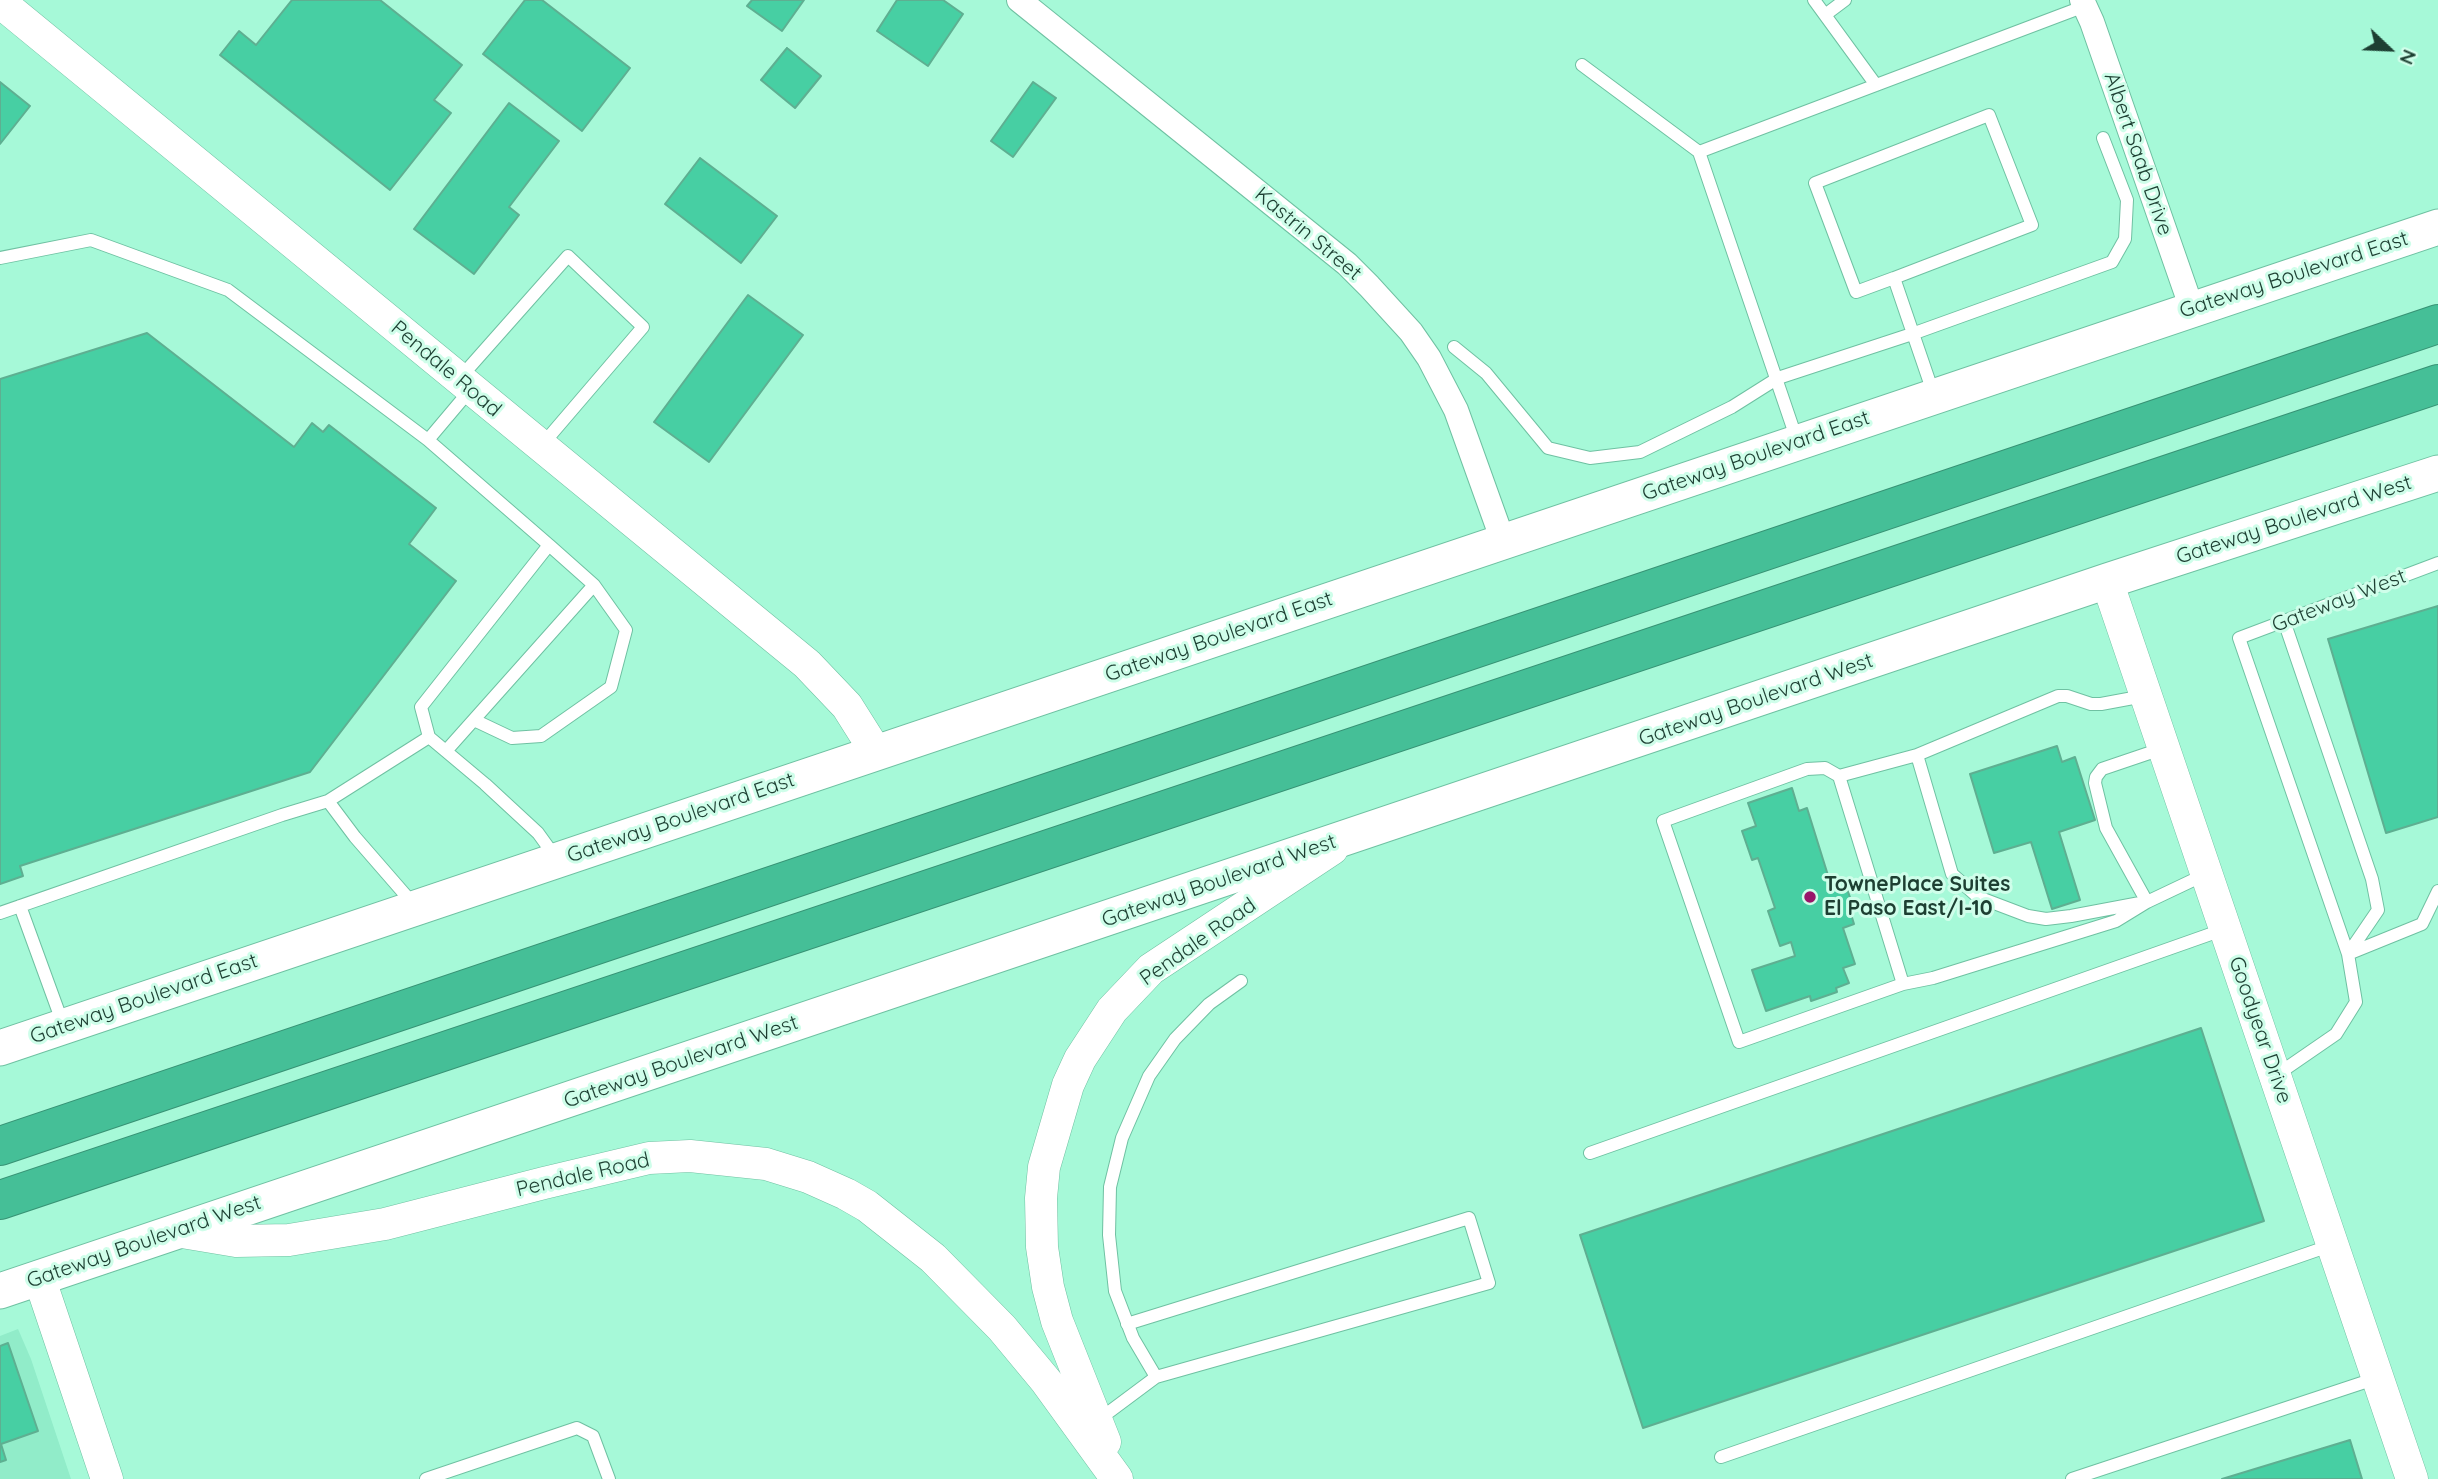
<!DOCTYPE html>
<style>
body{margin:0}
#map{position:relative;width:2438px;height:1479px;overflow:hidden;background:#a6f9d8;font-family:Quicksand,sans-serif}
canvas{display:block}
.north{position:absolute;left:2354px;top:14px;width:70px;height:70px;-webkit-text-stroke:5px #cffeea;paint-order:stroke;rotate:113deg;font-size:19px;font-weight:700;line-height:28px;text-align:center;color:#1d3f32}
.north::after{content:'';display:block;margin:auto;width:24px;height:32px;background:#1d3f32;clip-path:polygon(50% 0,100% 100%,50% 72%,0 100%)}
</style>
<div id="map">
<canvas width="2438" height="1479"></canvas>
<div class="north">N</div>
</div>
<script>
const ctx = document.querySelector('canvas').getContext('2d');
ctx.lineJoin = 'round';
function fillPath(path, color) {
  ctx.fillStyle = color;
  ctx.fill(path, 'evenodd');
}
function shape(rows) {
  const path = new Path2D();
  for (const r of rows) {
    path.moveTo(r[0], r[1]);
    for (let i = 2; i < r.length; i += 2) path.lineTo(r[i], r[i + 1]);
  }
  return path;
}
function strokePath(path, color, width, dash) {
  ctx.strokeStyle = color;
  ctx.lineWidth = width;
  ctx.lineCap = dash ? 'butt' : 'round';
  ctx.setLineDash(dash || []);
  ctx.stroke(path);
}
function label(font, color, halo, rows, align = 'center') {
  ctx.font = font + ' Quicksand,sans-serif';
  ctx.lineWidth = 6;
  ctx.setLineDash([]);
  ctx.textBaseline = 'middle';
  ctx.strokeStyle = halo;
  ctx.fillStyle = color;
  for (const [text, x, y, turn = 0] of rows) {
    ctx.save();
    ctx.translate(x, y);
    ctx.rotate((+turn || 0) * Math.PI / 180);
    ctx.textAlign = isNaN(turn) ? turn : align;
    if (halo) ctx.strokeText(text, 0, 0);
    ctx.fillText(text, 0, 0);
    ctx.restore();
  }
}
const built = shape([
 [18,1329,31,1359,71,1479,0,1479,0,1336]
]);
const building = shape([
 [292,0,380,0,462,65,434,100,451,113,390,190,220,55,239,31,256,45,292,0],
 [525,0,542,0,630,68,582,131,483,54,525,0],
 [752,0,804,0,782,31,747,6,752,0],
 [897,0,943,0,963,14,928,66,877,31,897,0],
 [787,48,821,76,795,108,761,80,787,48],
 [0,82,30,106,0,144,0,82],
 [1033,82,1056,98,1013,157,991,141,1033,82],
 [509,103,559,141,509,207,519,215,474,274,414,229,509,103],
 [700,158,777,216,741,263,665,204,700,158],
 [748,295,803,335,709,462,654,422,748,295],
 [147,333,294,447,312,423,323,432,329,425,436,508,409,544,456,581,310,772,20,866,23,876,0,884,0,379,147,333],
 [2438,606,2438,817,2386,833,2328,639,2438,606],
 [2057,746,2062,762,2075,757,2095,820,2059,832,2080,900,2052,909,2031,842,1994,853,1970,774,2057,746],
 [1792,788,1799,811,1807,808,1831,885,1844,880,1854,909,1850,911,1854,924,1843,928,1855,964,1843,968,1849,983,1836,988,1837,992,1811,1001,1810,996,1766,1011,1752,970,1795,956,1791,942,1780,946,1768,911,1775,908,1758,858,1752,860,1742,831,1756,826,1748,803,1792,788],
 [2201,1028,2264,1221,1643,1428,1580,1235,2201,1028],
 [8,1343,38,1431,1,1444,6,1460,0,1462,0,1346,8,1343],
 [2350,1440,2362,1479,2222,1479,2350,1440]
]);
const service = shape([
 [1814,0,1876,85],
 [1825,15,1845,0],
 [1582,65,1699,152],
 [0,258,91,240,228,290,428,440,471,389],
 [1894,278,2032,225,1989,115,1815,183,1856,292,1894,278,1934,395],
 [1454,347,1486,373,1548,448,1590,458,1640,452,1732,407,1778,378,1912,334,2112,262,2125,239,2127,200,2103,138],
 [459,379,568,256,643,327,542,445],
 [428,440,549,545,421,707,429,737,485,784,538,833,556,858],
 [1797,440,1699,152,2085,6],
 [2284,621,2372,879,2378,910,2348,954],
 [474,720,512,738,541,736,611,687,626,630,594,585,549,545],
 [446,751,594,585],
 [1917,755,1839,776,1903,984,1933,978,2116,921,2147,902,2206,874],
 [1839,776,1825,768,1807,769,1663,821,1739,1042,1903,984],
 [328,801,355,837,415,906],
 [2147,902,2106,828,2095,783,2096,777,2102,769,2164,748],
 [2140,903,2071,916,2046,919,2028,916,1978,897,1952,874,1917,755,2058,696,2067,696,2091,704,2101,704,2144,696],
 [20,906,63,1024],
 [0,913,282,815,328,801,429,737],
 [2348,954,2422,924,2438,891],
 [2275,1076,2336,1034,2356,1002,2348,954,2239,638,2438,563],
 [1590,1153,2225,929],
 [1156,1377,1133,1338,1115,1291,1109,1235,1110,1187,1122,1138,1149,1076,1175,1039,1209,1004,1241,981],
 [1097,1421,1156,1377,1489,1283,1469,1218,1127,1324],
 [1721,1457,2332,1245],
 [426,1479,577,1428,593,1436,609,1479],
 [2072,1479,2377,1378]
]);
const minor = shape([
 [1019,0,1347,264,1369,286,1411,332,1429,358,1456,410,1503,541],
 [2082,0,2092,22,2192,309]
]);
const tertiary = shape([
 [0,2,807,664,847,706,876,752],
 [2107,581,2412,1479],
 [176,1231,236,1241,289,1240,385,1224,544,1183,649,1158,690,1156,766,1164,808,1177,846,1194,867,1206,933,1258,1002,1328,1046,1381,1117,1479],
 [39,1277,107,1479],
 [1105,1442,1057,1321,1048,1287,1042,1247,1041,1198,1044,1167,1068,1085,1080,1059,1112,1010,1151,969,1332,849]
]);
const secondary = shape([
 [0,1048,2438,227],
 [0,1291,2107,581,2438,473]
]);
const motorway = shape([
 [0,1146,2438,324],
 [0,1200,2438,384]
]);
const markers = [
 [1810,897,7,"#99156a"]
];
const streetNames = [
 ["Albert Saab Drive",2138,154,71],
 ["Kastrin Street",1308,234,40],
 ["Gateway Boulevard East",2294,275,-18],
 ["Pendale Road",446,369,40],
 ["Gateway Boulevard East",1756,456,-19],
 ["Gateway Boulevard West",2294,520,-18],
 ["Gateway West",2339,601,-21],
 ["Gateway Boulevard East",1219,637,-19],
 ["Gateway Boulevard West",1756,700,-19],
 ["Gateway Boulevard East",681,818,-19],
 ["Gateway Boulevard West",1219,881,-19],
 ["Pendale Road",1198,942,-35],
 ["Gateway Boulevard East",144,999,-19],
 ["Goodyear Drive",2260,1030,71],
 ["Gateway Boulevard West",681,1062,-19],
 ["Pendale Road",583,1175,-13],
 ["Gateway Boulevard West",144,1242,-19]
];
const poiNames = [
 ["TownePlace Suites",1824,885],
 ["El Paso East/I-10",1824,909]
];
fillPath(built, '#91ecc9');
fillPath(building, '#47cfa3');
strokePath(building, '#5eaf91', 2);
strokePath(service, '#6fc1a2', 14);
strokePath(minor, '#6fc1a2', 26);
strokePath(tertiary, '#6fc1a2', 33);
strokePath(secondary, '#6fc1a2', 37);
strokePath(motorway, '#379274', 40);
strokePath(service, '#fff', 12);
strokePath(minor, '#fff', 24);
strokePath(tertiary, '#fff', 32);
strokePath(secondary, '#fff', 35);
strokePath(motorway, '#45bf97', 38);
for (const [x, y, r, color] of markers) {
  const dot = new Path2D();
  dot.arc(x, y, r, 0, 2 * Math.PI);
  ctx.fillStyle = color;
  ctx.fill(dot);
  strokePath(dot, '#cffeea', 2.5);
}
label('21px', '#1d3f32', '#cffeea', streetNames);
label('bold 21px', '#1d3f32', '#cffeea', poiNames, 'left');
</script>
